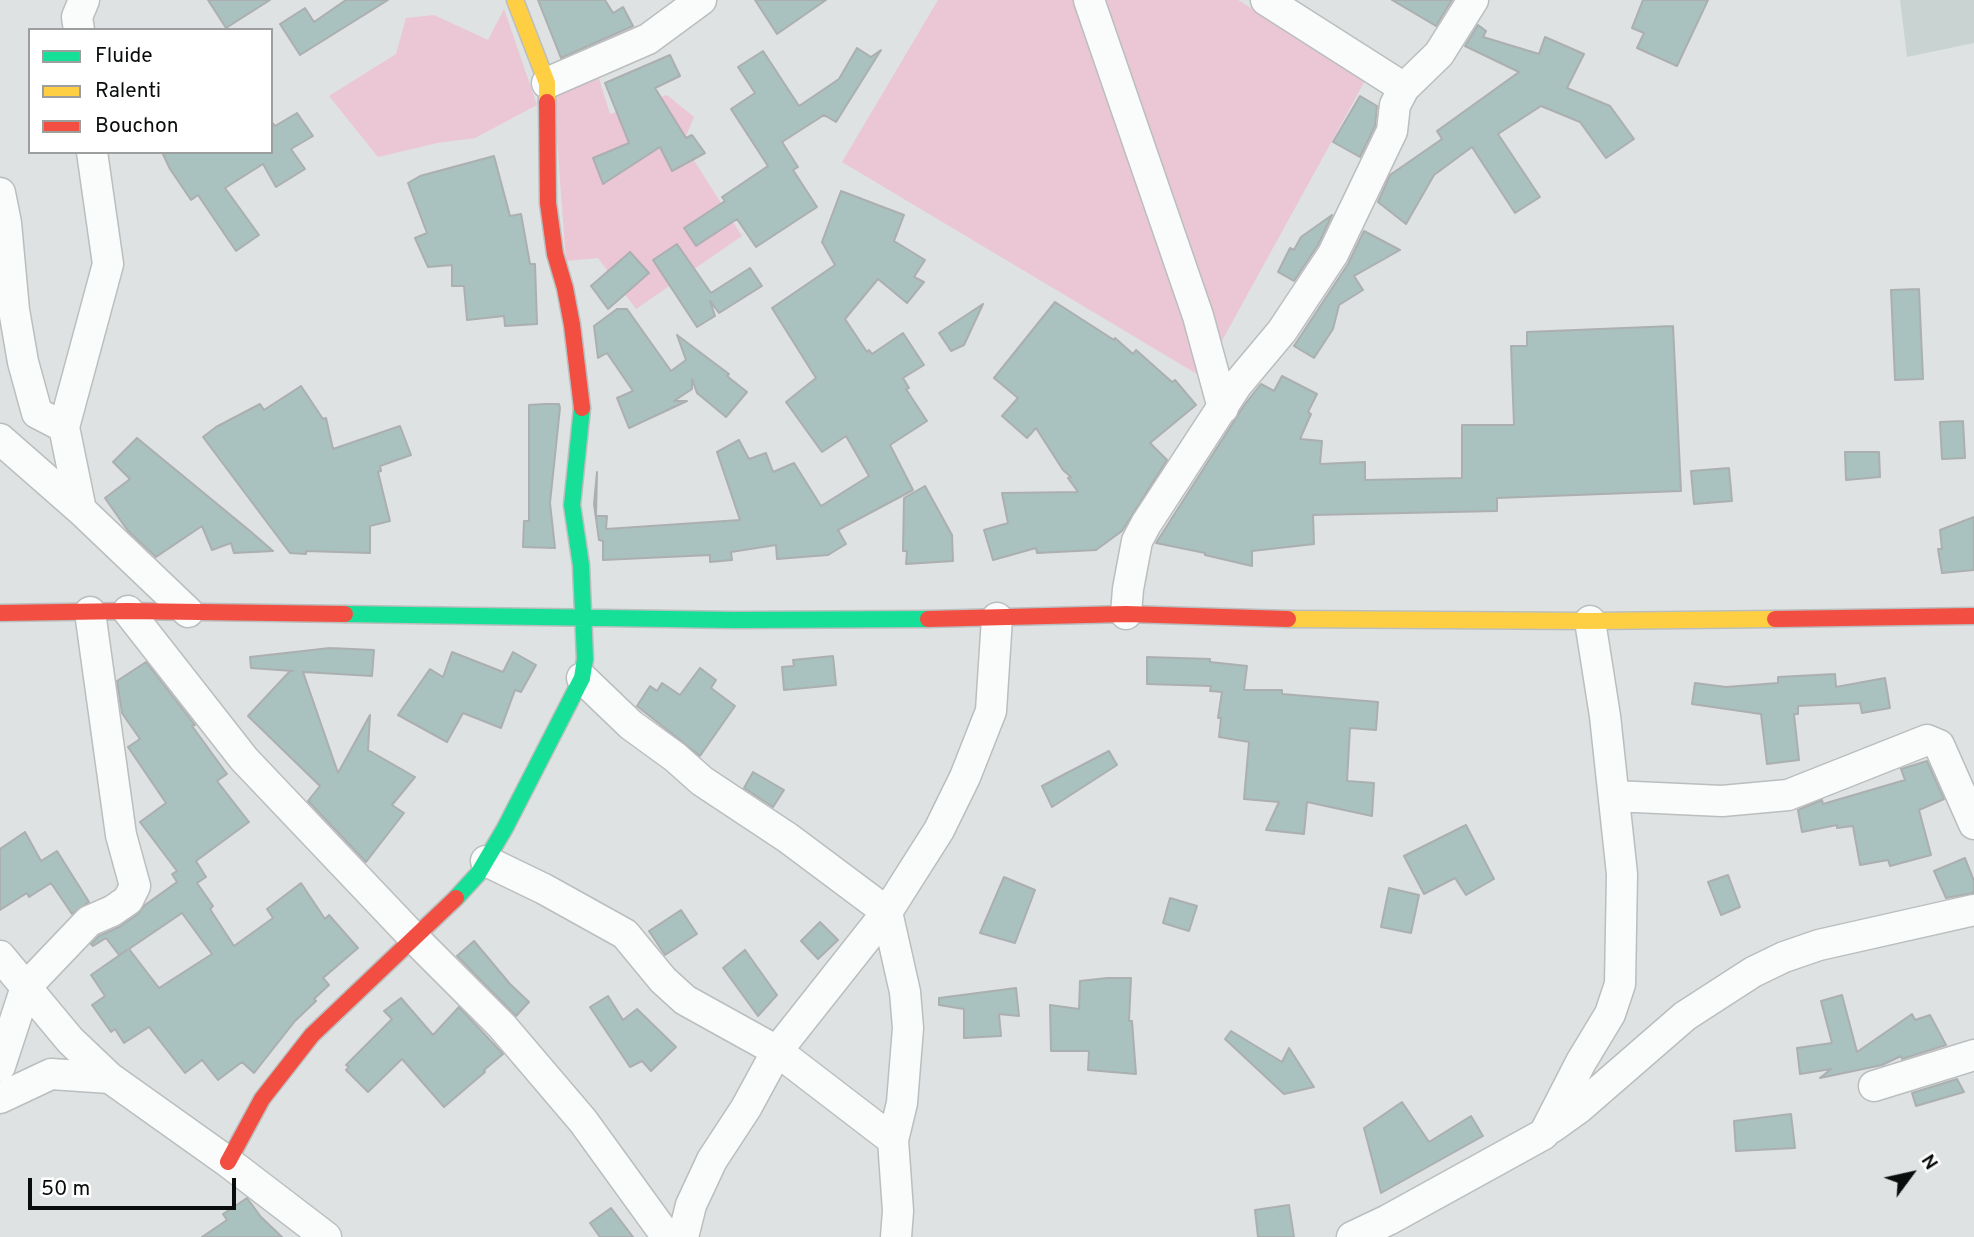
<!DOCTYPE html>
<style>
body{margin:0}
#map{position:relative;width:1974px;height:1237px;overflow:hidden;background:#dee2e2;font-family:Overpass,sans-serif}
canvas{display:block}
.legend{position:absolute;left:28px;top:28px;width:245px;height:126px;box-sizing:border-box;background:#fff;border:2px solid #9d9e9e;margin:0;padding:9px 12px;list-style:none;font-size:21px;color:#0b0d0d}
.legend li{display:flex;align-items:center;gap:14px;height:35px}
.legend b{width:35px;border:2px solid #9d9e9e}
.north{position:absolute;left:1876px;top:1139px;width:70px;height:70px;-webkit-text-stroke:5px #fff;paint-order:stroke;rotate:57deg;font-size:19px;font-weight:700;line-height:28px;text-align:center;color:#0b0d0d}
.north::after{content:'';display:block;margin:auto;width:24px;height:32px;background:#0b0d0d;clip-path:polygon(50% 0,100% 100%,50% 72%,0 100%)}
.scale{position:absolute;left:28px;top:1178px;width:208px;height:32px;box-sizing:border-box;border:4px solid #0b0d0d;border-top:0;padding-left:9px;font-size:21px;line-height:24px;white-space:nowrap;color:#0b0d0d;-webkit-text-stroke:5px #fff;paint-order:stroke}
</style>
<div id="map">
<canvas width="1974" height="1237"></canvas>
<ul class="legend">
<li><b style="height:9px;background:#16e098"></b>Fluide</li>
<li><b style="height:9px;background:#ffcf43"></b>Ralenti</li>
<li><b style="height:9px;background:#f24e42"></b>Bouchon</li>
</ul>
<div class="north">N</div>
<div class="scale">50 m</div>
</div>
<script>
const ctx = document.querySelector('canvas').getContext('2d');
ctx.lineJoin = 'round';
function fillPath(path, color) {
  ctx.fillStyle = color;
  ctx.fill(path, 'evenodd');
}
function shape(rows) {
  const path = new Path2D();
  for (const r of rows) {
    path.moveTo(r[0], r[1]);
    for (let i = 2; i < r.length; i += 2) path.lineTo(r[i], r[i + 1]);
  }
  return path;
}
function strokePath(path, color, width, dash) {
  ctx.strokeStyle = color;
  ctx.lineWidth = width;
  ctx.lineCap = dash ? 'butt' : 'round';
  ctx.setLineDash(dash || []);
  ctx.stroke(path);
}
const built = shape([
 [1900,0,1974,0,1974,43,1907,57]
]);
const green = shape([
 [938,0,1238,0,1366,79,1202,377,842,162],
 [504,9,537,105,475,138,437,143,378,157,329,96,396,54,406,18,434,15,488,40],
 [596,69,610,114,667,95,694,117,683,143,742,236,636,309,598,258,566,261,553,87]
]);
const building = shape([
 [208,0,270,0,226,28,208,0],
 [346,0,388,0,300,55,280,24,305,8,314,22,346,0],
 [538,0,605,0,613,13,623,7,633,26,561,58,538,0],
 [755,0,826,0,777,34,755,0],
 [1392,0,1452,0,1436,26,1392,0],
 [1643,0,1708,0,1677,66,1637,48,1644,33,1632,28,1643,0],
 [1478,25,1486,31,1483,37,1539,54,1545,37,1584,54,1567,88,1610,106,1634,139,1606,158,1580,122,1541,106,1498,134,1540,197,1515,213,1472,147,1434,175,1406,224,1378,202,1390,175,1442,139,1437,131,1519,72,1465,46,1478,25],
 [857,48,871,57,881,50,836,122,824,115,782,142,798,167,793,170,817,207,756,247,737,219,696,246,684,228,725,201,722,197,768,166,731,109,755,93,738,67,763,51,799,106,839,79,857,48],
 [670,55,680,76,655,88,686,138,692,135,705,153,672,171,660,147,603,184,593,158,629,143,605,83,670,55],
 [1360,96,1377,106,1375,126,1360,157,1333,142,1360,96],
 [297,113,313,136,291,149,305,169,276,187,263,164,225,188,259,235,236,251,198,195,191,200,170,169,162,152,271,152,271,121,275,126,297,113],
 [494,156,510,216,521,214,530,264,535,264,537,324,505,326,504,316,467,320,464,286,452,286,452,265,428,267,415,238,427,233,408,183,420,176,494,156],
 [841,191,904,215,894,241,925,260,914,277,924,282,907,303,878,279,845,319,867,352,869,350,872,354,903,333,924,365,903,378,909,388,906,389,927,421,890,445,913,490,838,530,846,544,828,555,777,559,776,545,731,552,732,560,710,562,710,555,603,560,603,541,599,540,594,504,597,472,596,516,607,516,606,529,740,520,717,452,739,440,749,459,766,453,773,472,794,463,821,506,869,476,846,436,822,452,786,402,816,378,772,308,835,265,822,242,841,191],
 [1332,215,1318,245,1294,281,1278,272,1290,248,1294,250,1301,237,1332,215],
 [1364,231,1400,250,1354,276,1363,290,1339,305,1333,329,1314,358,1294,346,1348,264,1364,231],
 [677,244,711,293,750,268,762,286,719,313,710,301,715,316,697,327,653,260,677,244],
 [630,252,649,273,608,309,591,286,630,252],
 [1919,289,1923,379,1895,380,1891,290,1919,289],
 [1055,302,1114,340,1115,338,1133,354,1136,350,1172,382,1175,380,1196,405,1150,443,1167,460,1122,531,1096,550,1037,553,1036,548,993,560,984,530,1008,523,1002,493,1078,492,1068,478,1071,477,1063,470,1036,428,1027,438,1002,416,1018,398,994,378,1055,302],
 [983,304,964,345,951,351,939,333,983,304],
 [617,309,627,309,671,371,686,360,677,335,729,374,727,376,747,392,726,417,697,393,692,379,692,389,674,401,687,401,629,428,617,398,633,391,607,353,598,358,594,326,617,309],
 [1673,326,1681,491,1497,498,1497,511,1313,515,1314,544,1252,551,1252,566,1205,555,1205,553,1156,543,1245,404,1261,384,1274,391,1282,376,1317,394,1308,412,1311,414,1300,439,1322,441,1320,464,1365,462,1365,480,1462,478,1462,425,1514,425,1511,346,1527,346,1527,332,1673,326],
 [301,386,323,419,326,418,333,449,400,426,411,455,380,466,381,471,378,472,390,521,370,526,370,553,306,551,306,554,290,553,203,437,216,427,260,404,264,410,301,386],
 [545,404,559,404,560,408,550,503,555,548,523,547,524,521,529,521,529,405,545,404],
 [1963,421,1965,458,1942,459,1940,422,1963,421],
 [137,438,250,531,273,551,234,553,231,543,212,550,202,526,156,557,128,531,105,498,130,479,113,462,137,438],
 [1845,452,1879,452,1880,477,1846,480,1845,452],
 [1729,468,1732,501,1694,504,1691,471,1729,468],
 [925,486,952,535,953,561,906,564,907,551,903,551,904,498,925,486],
 [1974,517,1974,570,1942,573,1938,549,1942,549,1940,530,1974,517],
 [330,648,374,650,372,676,303,672,338,773,370,715,368,750,415,777,392,805,404,813,366,862,308,801,320,786,248,716,290,671,293,671,251,668,250,657,330,648],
 [452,652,503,672,513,652,536,665,521,692,515,690,501,728,463,713,447,742,398,715,430,669,443,677,452,652],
 [833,656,836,685,784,690,782,667,794,666,793,660,833,656],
 [1147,657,1210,659,1210,662,1247,666,1244,690,1282,690,1282,694,1378,702,1376,730,1350,728,1347,781,1374,783,1372,816,1307,802,1304,834,1266,830,1279,802,1244,799,1249,742,1219,737,1221,718,1218,718,1222,692,1210,691,1211,686,1147,684,1147,657],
 [146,662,195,725,192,726,227,774,217,781,249,822,196,861,206,877,197,883,213,906,210,909,234,946,273,918,267,909,301,883,325,919,329,915,358,948,323,978,329,985,314,999,316,1001,295,1021,254,1073,242,1062,218,1080,202,1060,185,1073,149,1027,124,1043,115,1029,111,1032,92,1005,105,996,91,975,127,950,119,955,106,938,93,946,91,944,99,936,119,927,138,914,145,905,177,882,172,874,177,871,140,822,166,803,128,747,140,739,122,713,117,681,146,662],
 [182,913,212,954,159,988,129,949,182,913],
 [700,668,716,680,711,688,735,706,700,756,637,706,650,686,657,691,662,683,680,695,700,668],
 [1835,674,1836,687,1885,678,1890,708,1862,713,1860,703,1798,706,1798,714,1794,714,1799,760,1767,764,1761,714,1692,704,1695,683,1726,687,1778,683,1778,677,1835,674],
 [1109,751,1117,765,1052,807,1042,786,1109,751],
 [1927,761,1944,799,1919,810,1931,855,1890,866,1888,860,1860,865,1853,826,1837,828,1837,825,1802,832,1798,810,1822,800,1823,804,1905,780,1901,769,1927,761],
 [753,772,784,790,773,807,744,788,753,772],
 [1466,825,1494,879,1466,895,1455,878,1424,894,1404,856,1466,825],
 [25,832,41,861,57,851,89,902,72,914,51,883,29,897,27,893,0,910,0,849,25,832],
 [1965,858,1974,881,1974,893,1946,898,1934,871,1965,858],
 [1728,875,1740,907,1721,915,1708,882,1728,875],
 [1004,877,1035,890,1015,943,980,933,1004,877],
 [1389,888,1419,895,1411,933,1381,927,1389,888],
 [1170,898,1197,906,1189,931,1163,923,1170,898],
 [681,910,697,934,665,955,649,931,681,910],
 [820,922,838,940,818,959,801,941,820,922],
 [474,941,510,984,529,1002,516,1016,457,956,474,941],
 [745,950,777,995,758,1016,723,968,745,950],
 [1107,978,1131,978,1129,1021,1132,1021,1136,1074,1088,1070,1089,1051,1051,1051,1050,1005,1079,1009,1080,981,1107,978],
 [1016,988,1019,1016,999,1014,1001,1036,964,1038,964,1009,939,1005,939,998,1016,988],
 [1842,995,1857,1052,1912,1014,1915,1020,1930,1015,1946,1045,1902,1059,1901,1056,1882,1065,1820,1078,1831,1069,1800,1074,1797,1048,1832,1043,1821,1001,1842,995],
 [608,996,623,1020,637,1009,676,1047,651,1071,642,1061,630,1067,590,1007,608,996],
 [401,998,433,1035,459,1007,503,1054,484,1070,485,1072,444,1107,402,1059,368,1092,346,1070,349,1067,346,1065,392,1019,384,1011,401,998],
 [1231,1031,1282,1062,1289,1048,1314,1087,1284,1094,1225,1039,1231,1031],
 [1957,1079,1964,1092,1916,1106,1912,1093,1957,1079],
 [1402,1102,1429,1142,1471,1116,1483,1136,1381,1193,1364,1128,1402,1102],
 [1791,1114,1795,1148,1736,1151,1734,1121,1791,1114],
 [247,1198,261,1217,282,1237,202,1237,227,1220,223,1214,247,1198],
 [1289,1205,1294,1237,1258,1237,1255,1210,1289,1205],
 [611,1208,633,1237,600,1237,590,1223,611,1208]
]);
const street = shape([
 [1089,0,1198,316,1223,408],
 [1266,0,1404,88],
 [79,30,77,17,84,0],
 [547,83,648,39,701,0],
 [0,193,6,223,14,310,23,362,37,413,64,427],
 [0,439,81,510,188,612],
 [81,510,64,427,108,264,92,152],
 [128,611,244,759,414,938,502,1026,583,1121,667,1237],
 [1126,614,1128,589,1137,541,1146,524,1236,386,1282,331,1333,254,1392,131,1395,105,1404,88,1439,54,1473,0],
 [582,678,631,725,675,757,702,781,788,838,887,912,905,992,908,1028,902,1103,893,1140,898,1211,896,1237],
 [1614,796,1722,801,1788,795,1927,740,1939,745,1974,824],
 [486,861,544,889,625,934,663,980,685,1000,777,1051,893,1140],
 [0,956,70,1040,110,1078,228,1162,326,1237],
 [0,1066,26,987,89,921,112,911,128,900,135,886,121,835,90,612],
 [1874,1086,1974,1055],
 [0,1098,51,1074,110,1078],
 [1551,1128,1579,1108,1685,1016,1753,972,1784,957,1819,945,1974,910],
 [683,1237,691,1205,712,1160,746,1108,777,1051,887,912,939,830,965,777,991,711,997,618],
 [1352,1237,1388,1220,1544,1134,1581,1062,1610,1014,1620,984,1622,874,1605,716,1590,621]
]);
const fast = shape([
 [345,614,734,620,928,619],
 [456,898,478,874,505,828,582,678,585,659,581,565,572,505,582,408]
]);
const slow = shape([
 [515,0,547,83,547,102],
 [1288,619,1590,621,1775,619]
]);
const jam = shape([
 [547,102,548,203,555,254,565,288,572,325,582,408],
 [0,613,128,611,345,614],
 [928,619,1126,614,1288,619],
 [1775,619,1974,616],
 [228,1162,262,1099,312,1035,456,898]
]);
fillPath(built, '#c9d4d2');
fillPath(green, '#ebc6d5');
fillPath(building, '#a9c1bf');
strokePath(building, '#acafaf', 2);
strokePath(street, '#bbbebe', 33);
strokePath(fast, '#bbbebe', 19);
strokePath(slow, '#bbbebe', 19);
strokePath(jam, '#bbbebe', 19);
strokePath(street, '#fafbfb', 30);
strokePath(fast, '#16e098', 16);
strokePath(slow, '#ffcf43', 16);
strokePath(jam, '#f24e42', 16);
</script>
